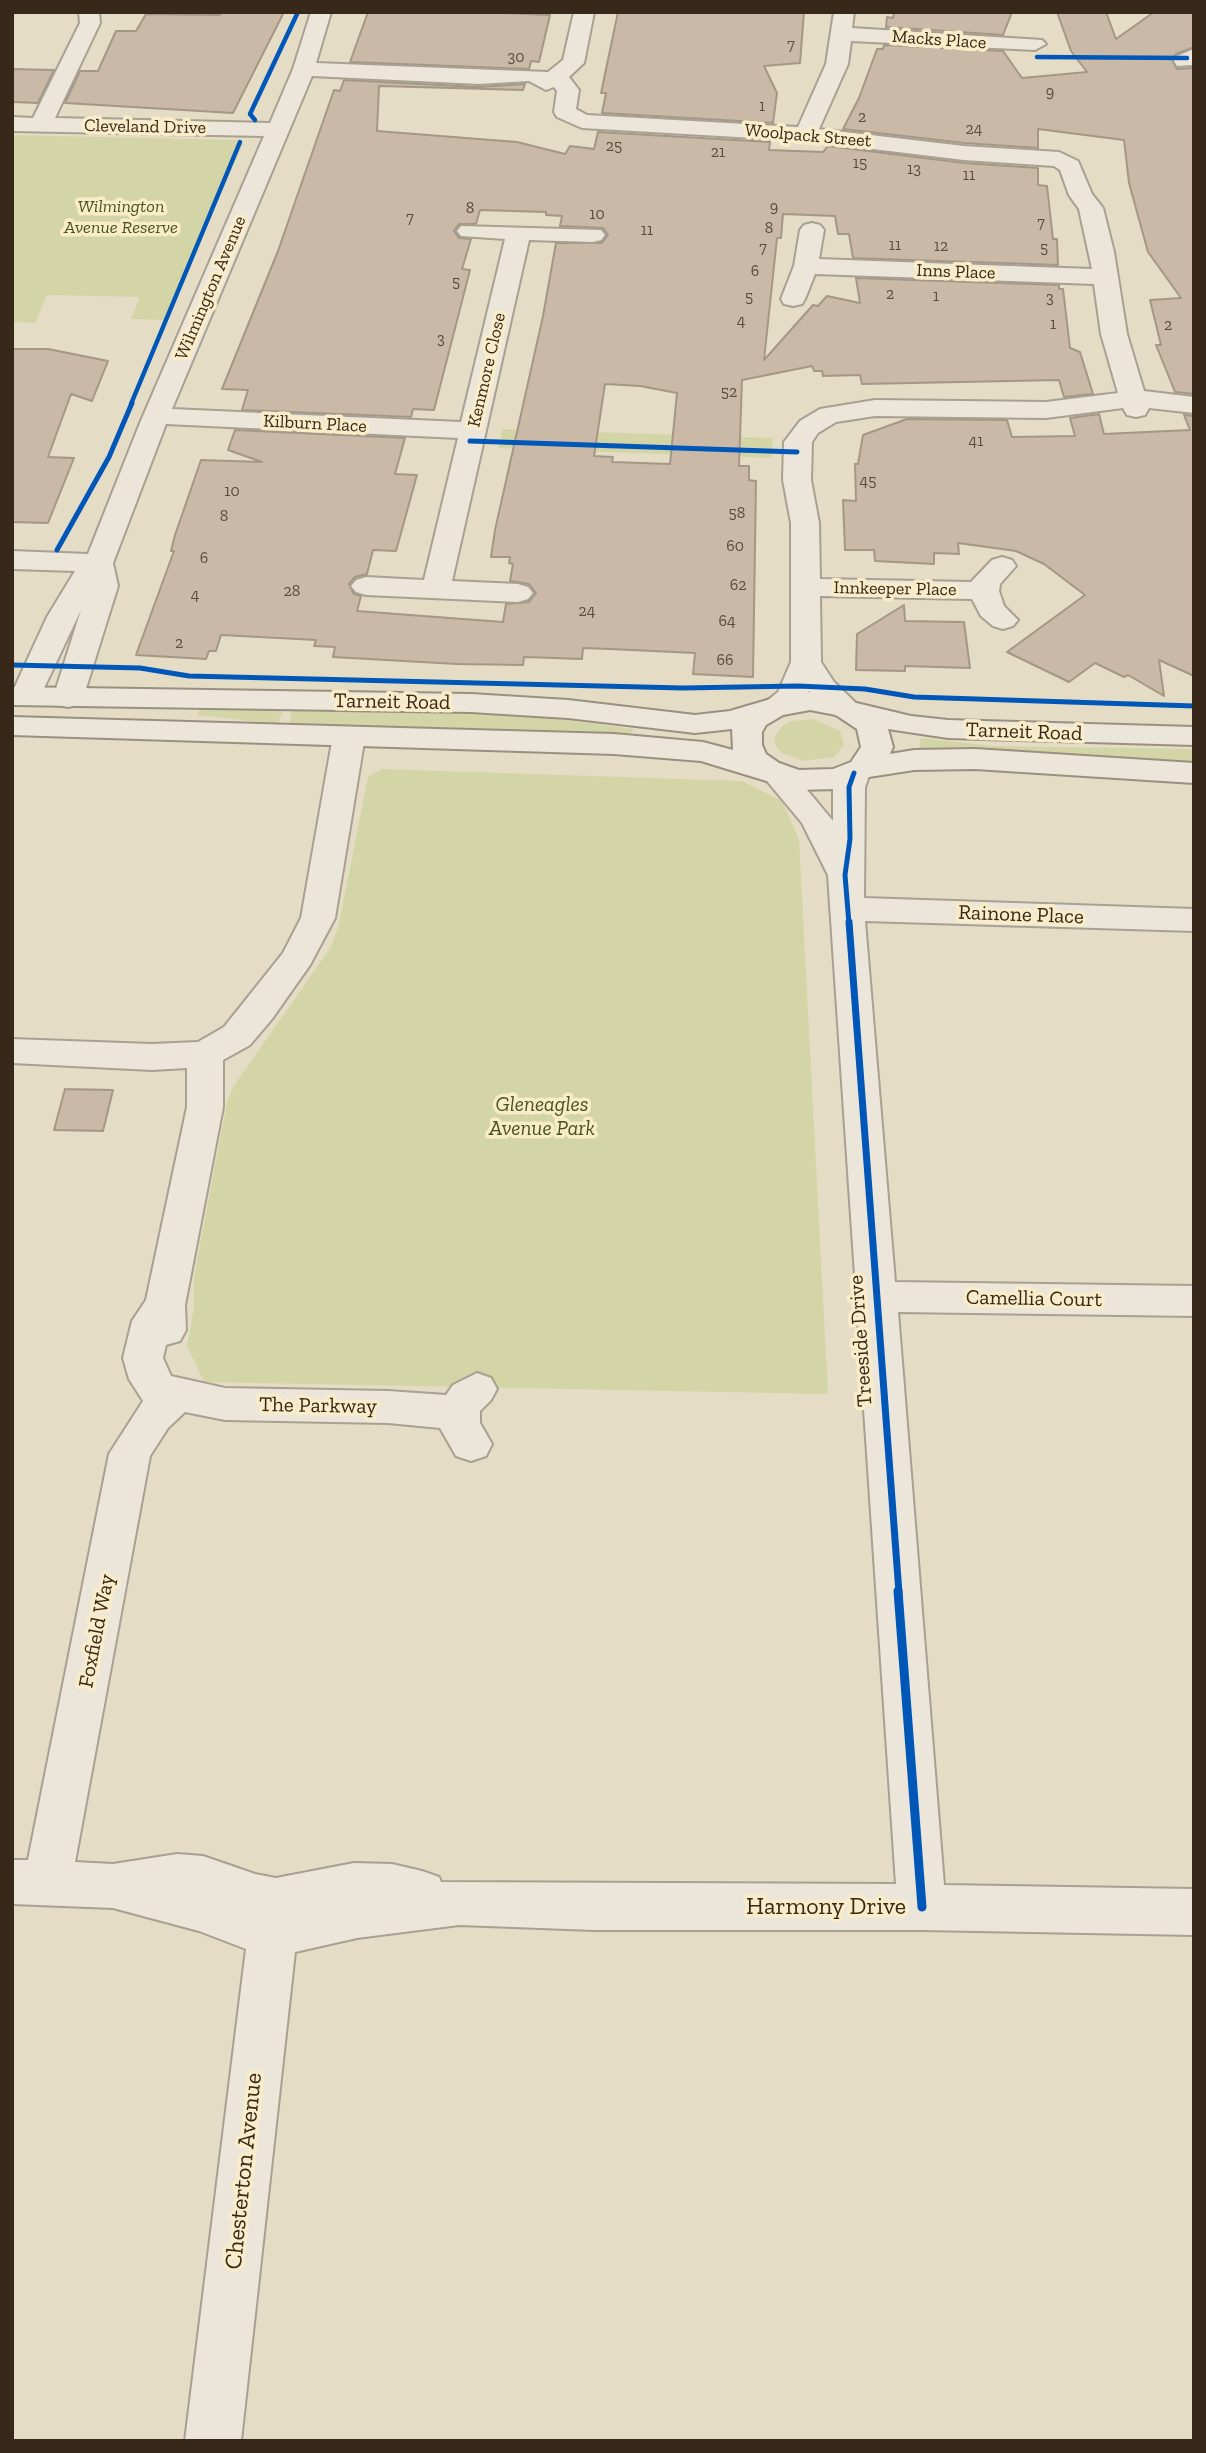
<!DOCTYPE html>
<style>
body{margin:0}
#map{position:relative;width:1206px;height:2453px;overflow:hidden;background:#e5dcc6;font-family:"Zilla Slab",serif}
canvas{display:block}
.frame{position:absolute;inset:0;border:14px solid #372819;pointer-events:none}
</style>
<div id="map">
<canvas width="1206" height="2453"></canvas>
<div class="frame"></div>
</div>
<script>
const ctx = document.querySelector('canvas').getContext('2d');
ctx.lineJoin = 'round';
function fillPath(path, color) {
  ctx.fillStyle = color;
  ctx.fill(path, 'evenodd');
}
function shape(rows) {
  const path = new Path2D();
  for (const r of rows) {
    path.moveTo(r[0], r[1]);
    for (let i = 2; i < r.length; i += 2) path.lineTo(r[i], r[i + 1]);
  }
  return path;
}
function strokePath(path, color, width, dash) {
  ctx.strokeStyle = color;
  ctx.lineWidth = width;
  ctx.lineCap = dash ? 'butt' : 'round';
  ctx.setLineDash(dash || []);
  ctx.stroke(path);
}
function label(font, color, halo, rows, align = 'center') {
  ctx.font = font + ' "Zilla Slab",serif';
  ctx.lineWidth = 7;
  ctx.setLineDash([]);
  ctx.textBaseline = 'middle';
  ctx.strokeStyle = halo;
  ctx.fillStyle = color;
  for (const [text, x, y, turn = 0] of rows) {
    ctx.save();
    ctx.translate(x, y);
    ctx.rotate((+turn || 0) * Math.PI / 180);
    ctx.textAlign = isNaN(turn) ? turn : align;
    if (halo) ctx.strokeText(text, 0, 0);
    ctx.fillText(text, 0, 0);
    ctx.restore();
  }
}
const green = shape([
 [12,135,235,140,243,144,164,320,131,319,140,297,47,295,35,323,12,322],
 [503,429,773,438,772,458,498,448],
 [201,708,283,710,278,724,197,715],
 [292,709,486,713,544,717,634,729,629,735,289,725],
 [814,719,840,731,844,745,834,757,803,761,782,753,776,746,774,739,782,726,791,721],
 [921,738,992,746,1194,749,1194,763,919,748],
 [382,769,742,781,782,801,799,839,828,1394,204,1382,187,1346,194,1307,194,1277,227,1102,233,1087,331,947,339,924,368,777]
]);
const building = shape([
 [220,12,284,12,233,113,65,103,80,71,98,71,116,31,136,31,146,14,220,15,220,12],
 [368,12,480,12,550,15,539,62,531,61,529,69,350,62,368,12],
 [618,12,804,12,800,63,764,66,777,93,773,123,602,113,606,93,601,93,618,12],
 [894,12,1012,12,1003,35,886,27,887,17,893,18,894,12],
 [1057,12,1106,12,1116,39,1154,12,1194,12,1194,47,1176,54,1172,60,1177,69,1194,68,1194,394,1175,392,1156,345,1161,345,1150,300,1181,298,1148,252,1129,183,1124,140,1038,129,1038,148,964,143,843,129,859,98,877,49,883,49,884,45,1003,51,1022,78,1087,72,1071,51,1057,12],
 [12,69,54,70,38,103,12,102,12,69],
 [344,80,479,87,525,84,523,90,379,86,377,131,517,142,565,154,570,146,594,149,598,132,770,142,769,150,823,152,828,146,964,163,1038,168,1038,185,1047,186,1053,239,1057,239,1058,265,853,258,849,234,838,234,835,216,783,214,781,238,777,238,764,360,813,305,818,306,827,296,860,303,856,278,1059,285,1059,289,1063,289,1070,348,1080,352,1093,394,1064,397,1059,380,862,384,860,375,823,376,822,371,814,371,812,366,742,380,739,466,749,466,749,480,756,481,753,677,693,674,695,653,610,649,583,648,582,659,524,657,523,665,457,664,333,657,335,647,314,646,316,640,221,635,216,651,209,651,206,659,136,655,174,551,171,551,175,535,201,460,262,462,228,450,235,430,405,438,395,474,417,475,396,551,373,550,367,574,355,577,349,584,354,594,361,596,357,611,503,622,506,604,529,602,536,593,529,584,510,581,513,564,509,563,510,557,491,557,495,530,543,316,556,243,602,243,608,235,603,228,560,226,562,216,546,215,546,212,480,210,476,224,459,224,454,231,459,238,471,239,462,269,470,270,434,410,413,409,411,417,242,410,248,390,222,389,278,251,334,90,340,91,344,80],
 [605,384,640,386,677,393,670,464,612,462,613,457,594,456,605,384],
 [12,349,48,349,108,361,92,401,71,394,48,457,74,458,48,523,12,522,12,349],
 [1099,414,1104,434,1190,430,1184,415,1194,416,1194,676,1159,660,1164,696,1128,675,1124,677,1095,663,1069,682,1007,652,1085,595,1044,564,1016,551,958,543,959,554,934,553,934,564,875,561,874,550,845,550,843,500,856,501,855,464,858,464,863,435,907,419,1007,420,1012,437,1075,436,1070,418,1099,414],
 [904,605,905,621,964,622,970,668,905,666,905,671,856,670,857,634,904,605],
 [65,1089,113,1090,103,1131,54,1130,65,1089]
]);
const street = shape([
 [79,12,99,12,100,23,55,118,270,123,293,69,311,12,331,12,316,63,548,72,563,60,574,12,594,12,584,63,569,77,579,90,576,109,587,115,798,127,826,64,834,12,854,12,852,28,1042,40,1046,44,1035,50,851,41,848,64,819,129,964,146,1059,152,1078,161,1092,194,1103,208,1114,252,1127,334,1144,391,1194,397,1194,413,1149,408,1145,415,1136,417,1127,415,1123,408,1046,418,875,416,836,422,818,433,812,442,811,480,819,523,820,579,971,582,992,560,1002,557,1012,560,1016,566,1000,584,999,591,1004,606,1018,620,1013,626,1003,629,993,626,981,616,972,599,820,596,821,662,834,682,861,708,857,715,846,717,835,715,809,691,802,704,785,714,774,716,763,714,759,707,778,692,791,662,791,523,783,480,784,442,800,421,820,409,875,400,1046,402,1118,393,1101,334,1094,284,815,274,805,299,802,304,793,306,784,304,781,299,794,266,800,230,804,225,812,223,820,225,824,230,819,259,1092,269,1079,209,1069,195,1060,170,1054,166,964,160,806,141,582,128,557,117,554,112,557,91,554,87,546,90,529,81,479,84,312,76,172,409,461,422,505,239,461,236,457,231,461,226,601,230,605,235,601,240,593,242,529,240,452,581,518,584,528,587,533,593,528,599,518,602,366,595,356,592,351,586,356,580,366,577,424,580,458,438,166,424,113,563,118,586,83,698,79,705,68,707,57,705,53,698,81,610,37,703,26,705,15,703,12,693,47,617,75,571,12,569,12,551,88,554,140,423,264,136,12,131,12,117,33,118,80,23,79,12],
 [1194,49,1194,65,1177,66,1174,61,1177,56,1194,49],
 [349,727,360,729,365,736,335,918,310,965,272,1019,250,1045,223,1060,223,1107,185,1305,186,1330,180,1341,166,1345,163,1358,171,1376,225,1388,388,1391,446,1395,453,1385,477,1373,491,1378,497,1389,491,1400,480,1411,480,1423,492,1444,486,1456,471,1461,456,1456,440,1428,388,1423,225,1420,185,1412,168,1428,150,1456,75,1862,113,1864,177,1854,203,1856,255,1874,276,1878,354,1863,392,1864,422,1871,439,1877,441,1882,896,1884,828,875,802,823,762,775,767,768,778,765,789,768,833,821,833,787,843,766,854,763,865,766,870,773,865,787,864,898,1194,909,1194,931,865,921,895,1282,1194,1286,1194,1316,898,1312,944,1885,1194,1889,1194,1935,922,1930,594,1930,459,1925,357,1938,295,1952,241,2441,185,2441,246,1949,199,1931,113,1908,12,1904,12,1860,28,1860,109,1454,143,1401,129,1379,123,1358,132,1321,146,1300,187,1107,187,1068,152,1070,12,1063,12,1039,152,1044,198,1042,224,1027,283,953,301,918,333,736,338,729,349,727]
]);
const secondary = shape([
 [12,687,471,694,568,700,695,715,730,711,774,698,810,692,911,716,948,720,1194,727,1194,745,948,738,888,729,893,747,890,754,914,750,975,749,1194,763,1194,783,975,769,914,770,869,777,837,789,796,790,701,761,614,754,12,735,12,717,614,734,703,742,733,750,732,729,695,733,568,718,471,712,12,705,12,687],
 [810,710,836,715,857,729,861,747,851,762,833,769,799,770,779,763,766,754,762,745,762,732,766,725,783,715,810,710]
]);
const cyclewayFar3 = shape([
 [1037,57,1187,58],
 [255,120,250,114,298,12],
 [131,404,240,142]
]);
const cyclewayFar2 = shape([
 [470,441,797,452],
 [57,550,109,457,132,403],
 [12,665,140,668,189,676,683,688,798,686,865,689,914,697,1194,706],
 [849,924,845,875,850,839,849,787,854,773]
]);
const cyclewayFar1 = shape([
 [849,922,899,1593]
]);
const cycleway = shape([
 [898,1591,922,1907]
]);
const farNumbernames = [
 ["7",791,45],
 ["30",516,57],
 ["9",1050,92],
 ["1",762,106],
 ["2",862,117],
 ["24",974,129],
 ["25",614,146],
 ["21",718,152],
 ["15",860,163],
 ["13",914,169],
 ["11",969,175],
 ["9",774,207],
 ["8",470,208],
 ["10",597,214],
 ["7",410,218],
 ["7",1041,223],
 ["8",769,228],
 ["11",647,230],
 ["11",895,245],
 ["12",941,246],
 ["7",763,248],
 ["5",1044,248],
 ["6",755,271],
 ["5",456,282],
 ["2",890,294],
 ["1",936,296],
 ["5",749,297],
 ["3",1050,298],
 ["4",741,321],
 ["1",1053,324],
 ["2",1168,325],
 ["3",441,339],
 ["52",729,392],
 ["41",976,441],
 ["45",868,481],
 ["10",232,491],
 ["58",737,513],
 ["8",224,516],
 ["60",735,546],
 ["6",204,558],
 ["62",738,585],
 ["28",292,591],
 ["4",195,595],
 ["24",587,611],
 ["64",727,621],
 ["2",179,643],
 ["66",725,660]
];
const farStreetnames = [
 ["Macks Place",939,40,4],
 ["Cleveland Drive",145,127,1],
 ["Woolpack Street",808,136,5],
 ["Inns Place",956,272,2],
 ["Wilmington Avenue",211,288,-67],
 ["Kenmore Close",487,370,-77],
 ["Kilburn Place",315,424,3],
 ["Innkeeper Place",895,589,1]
];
const farParknames = [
 ["Wilmington",121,207],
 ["Avenue Reserve",121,228]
];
const streetNames = [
 ["Tarneit Road",392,702,1],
 ["Tarneit Road",1024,732,2],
 ["Rainone Place",1021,915,2],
 ["Camellia Court",1034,1299,1],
 ["Treeside Drive",861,1341,-94],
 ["The Parkway",318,1406,1],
 ["Foxfield Way",97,1631,-79]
];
const parkNames = [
 ["Gleneagles",542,1105],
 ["Avenue Park",542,1129]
];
const nearStreetnames = [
 ["Harmony Drive",826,1907],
 ["Chesterton Avenue",244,2171,-84]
];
fillPath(green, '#d4d5a6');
fillPath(building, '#c9b9a6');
strokePath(building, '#a49786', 2);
strokePath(street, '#a8a090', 4);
strokePath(secondary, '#999080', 4);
fillPath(street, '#ebe6d9');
fillPath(secondary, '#ebe6d9');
strokePath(cyclewayFar3, '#0057b8', 4.5);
strokePath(cyclewayFar2, '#0057b8', 5);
strokePath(cyclewayFar1, '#0057b8', 7);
strokePath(cycleway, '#0057b8', 9);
label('16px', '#5c4c3c', null, farNumbernames);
label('18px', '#372819', '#f9ecc9', farStreetnames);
label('italic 18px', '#46551d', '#f9ecc9', farParknames);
label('21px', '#372819', '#f9ecc9', streetNames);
label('italic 21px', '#46551d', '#f9ecc9', parkNames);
label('24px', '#372819', '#f9ecc9', nearStreetnames);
</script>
